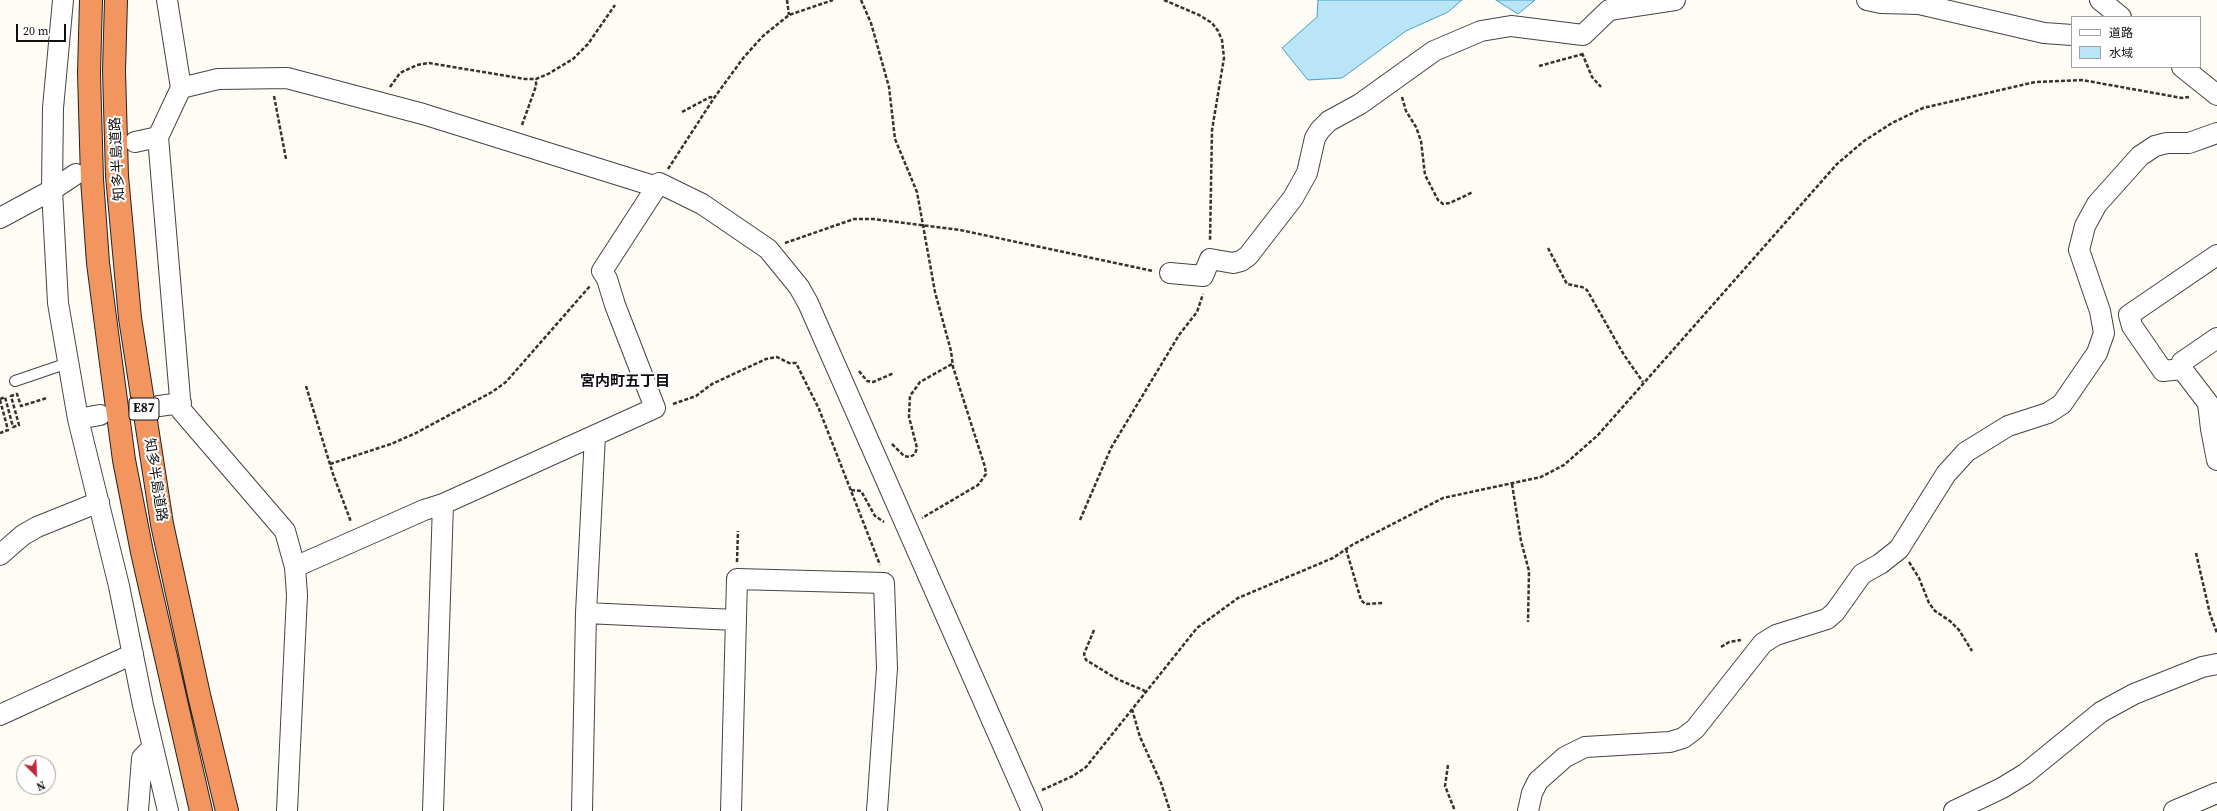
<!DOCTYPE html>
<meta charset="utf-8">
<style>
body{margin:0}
#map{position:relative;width:2217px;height:811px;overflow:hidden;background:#fffcf5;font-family:"Source Serif 4","Noto Sans JP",serif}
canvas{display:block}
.legend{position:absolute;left:2071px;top:16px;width:130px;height:52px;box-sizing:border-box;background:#fff;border:1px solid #a0a0a0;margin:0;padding:5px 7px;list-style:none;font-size:12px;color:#111}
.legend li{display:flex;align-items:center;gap:8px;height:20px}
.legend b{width:20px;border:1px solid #a0a0a0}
.north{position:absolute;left:16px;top:755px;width:40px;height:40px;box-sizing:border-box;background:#fff;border:1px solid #a0a0a0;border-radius:50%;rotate:156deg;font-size:11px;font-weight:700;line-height:16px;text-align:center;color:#111}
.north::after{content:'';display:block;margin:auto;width:14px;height:18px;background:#c2283d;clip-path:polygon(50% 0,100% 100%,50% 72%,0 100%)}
.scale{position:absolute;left:16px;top:24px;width:50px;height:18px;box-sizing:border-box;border:2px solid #111;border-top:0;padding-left:5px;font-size:12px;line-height:14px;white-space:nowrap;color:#111;-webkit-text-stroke:3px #fff;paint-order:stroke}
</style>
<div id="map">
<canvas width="2217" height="811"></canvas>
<ul class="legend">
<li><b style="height:5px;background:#fff"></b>道路</li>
<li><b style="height:11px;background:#b9e5f6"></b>水域</li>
</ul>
<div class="north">N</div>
<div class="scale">20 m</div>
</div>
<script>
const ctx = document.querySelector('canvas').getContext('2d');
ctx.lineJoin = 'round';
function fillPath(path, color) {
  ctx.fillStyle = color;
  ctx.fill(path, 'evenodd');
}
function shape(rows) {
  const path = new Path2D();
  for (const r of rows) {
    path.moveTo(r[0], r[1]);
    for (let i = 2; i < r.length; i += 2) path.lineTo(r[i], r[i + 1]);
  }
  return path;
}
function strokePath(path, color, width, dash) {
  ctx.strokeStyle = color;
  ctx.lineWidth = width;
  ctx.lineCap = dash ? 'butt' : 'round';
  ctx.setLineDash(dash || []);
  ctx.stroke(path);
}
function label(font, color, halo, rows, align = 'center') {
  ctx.font = font + ' "Source Serif 4","Noto Sans JP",serif';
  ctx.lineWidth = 4;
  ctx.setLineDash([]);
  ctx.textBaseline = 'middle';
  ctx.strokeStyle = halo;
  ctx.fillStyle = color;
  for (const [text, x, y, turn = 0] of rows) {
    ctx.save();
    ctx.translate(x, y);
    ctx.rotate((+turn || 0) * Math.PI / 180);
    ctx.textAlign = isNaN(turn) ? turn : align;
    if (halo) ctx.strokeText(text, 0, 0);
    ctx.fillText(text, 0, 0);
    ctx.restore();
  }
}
const water = shape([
 [1318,0,1462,0,1448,12,1406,31,1342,78,1308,80,1282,48,1317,17,1318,0],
 [1496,0,1535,0,1518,14,1496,0]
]);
const streetTunnel = shape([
 [101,415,159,406]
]);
const path = shape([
 [787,0,789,15],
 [861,0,871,23,889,87,895,139,917,192,935,292,951,351,953,367,985,467,986,474,978,485,922,518],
 [1164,0,1199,15,1212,23,1218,31,1222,40,1224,58,1212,130,1210,241],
 [1582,53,1592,77,1601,87],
 [1539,66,1583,54],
 [390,87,400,73,417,65,429,63,525,79,536,79,548,74,573,59,588,44,615,5],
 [274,96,286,159],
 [1402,97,1406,111,1416,127,1421,141,1425,175,1438,200,1443,204,1450,203,1473,192],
 [682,112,710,97,714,98],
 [522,125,536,86,536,79],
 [668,169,714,98,744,57,763,36,789,15,833,0],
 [785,243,854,219,873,219,960,230,1153,271],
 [1548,248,1567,284,1582,287,1587,290,1624,355,1643,382],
 [859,371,867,381,873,382,894,373],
 [306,386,333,474,351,522],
 [0,399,5,397,13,427,19,425,11,396,17,394,21,406,47,398],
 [0,400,8,430,0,433],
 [673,404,696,396,712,384,766,359,777,357,789,363,796,363,819,409,880,565],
 [892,444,904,456,910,457,915,454,917,448,909,417,910,396,920,382,952,364],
 [330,464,391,444,416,433,492,392,506,382,590,286],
 [1512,484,1521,541,1529,571,1528,622],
 [851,490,861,491,875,516,884,522],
 [1080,520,1111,448,1179,335,1197,312,1203,294],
 [1346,549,1361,600,1365,604,1383,603],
 [2196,553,2210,614,2217,633],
 [737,562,738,531],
 [1909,562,1919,578,1929,603,1935,611,1950,621,1959,630,1972,651],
 [1094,630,1084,654,1086,660,1117,679,1145,691],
 [1721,647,1729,642,1741,640],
 [1132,709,1140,737,1161,783,1170,811],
 [1448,765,1445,786,1455,811],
 [1042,790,1073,776,1086,767,1197,628,1238,598,1333,558,1352,545,1443,498,1541,477,1564,465,1598,435,1837,164,1864,141,1892,123,1923,108,2035,82,2082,80,2182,98,2189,97]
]);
const lane = shape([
 [15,381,68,363]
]);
const street = shape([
 [63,0,53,108,52,190,58,303,78,419,119,586,143,705,168,811],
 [167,0,181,88,158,137,181,410,285,531,295,567,297,595,287,811],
 [1867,0,1881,3,1919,4,2044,33,2072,35],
 [2100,0,2121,17],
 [2182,67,2217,95],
 [181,88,218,79,287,78,423,114,657,187],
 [135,142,158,137],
 [0,218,52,190,76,174],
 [2217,255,2129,315,2132,326,2163,371,2182,369,2208,403,2211,429,2217,460],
 [1170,273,1203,276,1210,259,1233,263,1241,261,1248,256,1293,198,1307,173,1315,138,1320,130,1329,121,1360,104,1434,51,1481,31,1511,26,1583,35,1609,10,1675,0],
 [2182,369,2182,362,2217,338],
 [159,406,181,403],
 [78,419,100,415],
 [0,555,23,535,37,527,99,502],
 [295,567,424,510,443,504,655,408,615,305,607,279,602,271,659,183,702,204,768,249,799,287,808,303,1032,811],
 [586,613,735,620],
 [0,715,133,654],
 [138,811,142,758,152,748],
 [433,811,443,504],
 [582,811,586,613,595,435],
 [731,811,737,579,884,583,887,668,877,811],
 [1528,811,1532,793,1538,781,1565,757,1585,747,1670,742,1683,738,1695,729,1763,643,1776,635,1827,619,1835,612,1862,574,1880,564,1899,549,1946,474,1966,452,2008,426,2048,413,2062,404,2097,353,2104,333,2100,311,2079,250,2085,226,2097,204,2140,156,2155,146,2167,143,2189,143,2217,133],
 [1954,811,2002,788,2025,774,2101,712,2134,694,2202,667,2217,664],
 [2174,811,2217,793]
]);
const highway = shape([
 [91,0,89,73,92,179,98,263,109,348,124,460,142,552,201,811],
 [116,0,114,71,117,176,130,318,162,524,199,695,227,811]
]);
const shields = [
 [144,409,30]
];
const shieldNames = [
 ["E87",144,409]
];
const streetNames = [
 ["知多半島道路",118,159,-93],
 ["知多半島道路",155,480,81]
];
const neighbourhoodNames = [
 ["宮内町五丁目",625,382]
];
fillPath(water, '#b9e5f6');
strokePath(water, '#41a1cd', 1);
strokePath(streetTunnel, '#dbd9d3', 20, [20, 10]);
strokePath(lane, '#444', 12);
strokePath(street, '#444', 22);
strokePath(highway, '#222', 24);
strokePath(path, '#333', 2.5, [4, 2]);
strokePath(lane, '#fff', 10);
strokePath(street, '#fff', 20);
strokePath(highway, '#f3955f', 22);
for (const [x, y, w] of shields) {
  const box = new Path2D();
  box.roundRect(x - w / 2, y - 11, w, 22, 3);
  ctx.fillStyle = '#fff';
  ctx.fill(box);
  strokePath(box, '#111', 1);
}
label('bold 13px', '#111', null, shieldNames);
label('14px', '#111', '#fff', streetNames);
label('bold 15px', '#111', '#fff', neighbourhoodNames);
</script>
